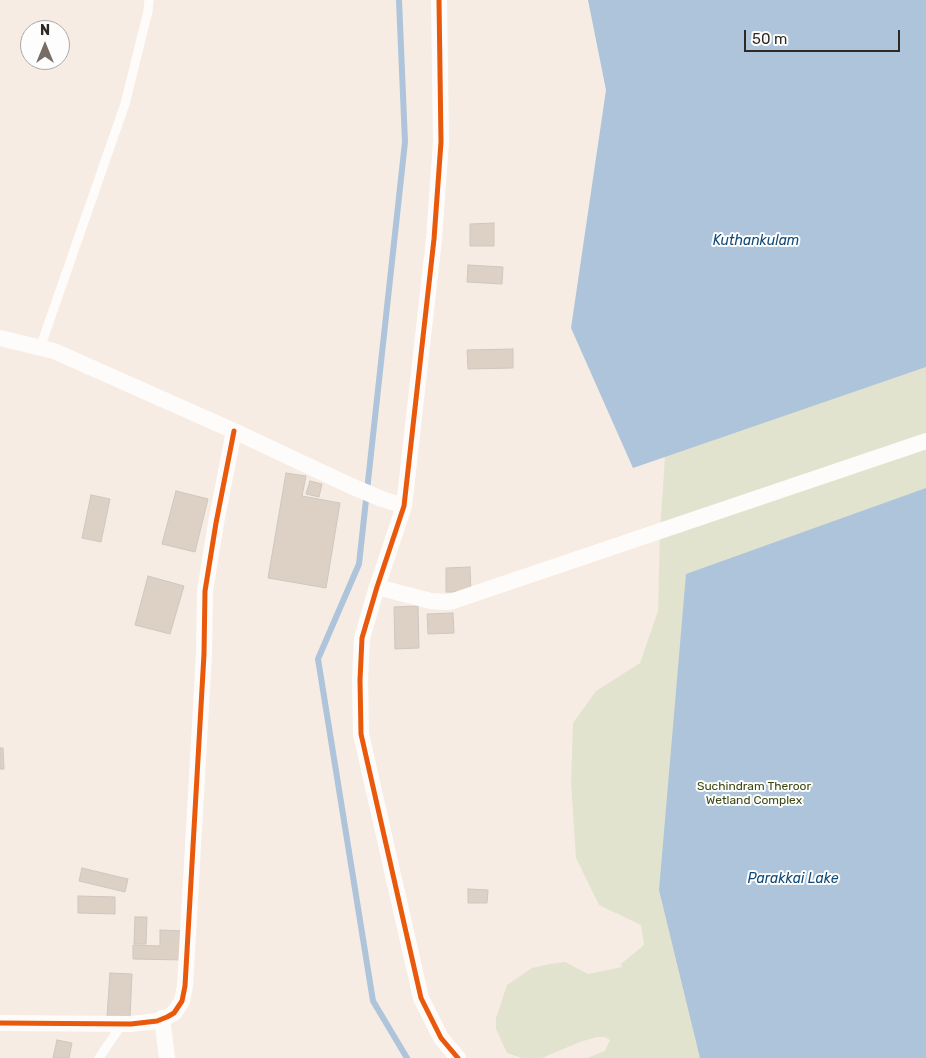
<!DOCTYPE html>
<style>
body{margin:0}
#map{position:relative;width:926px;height:1058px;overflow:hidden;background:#f6ece3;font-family:Rubik,sans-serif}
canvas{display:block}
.north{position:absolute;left:20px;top:20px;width:50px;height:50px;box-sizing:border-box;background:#fdfdfd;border:1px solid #aba8a6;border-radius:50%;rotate:0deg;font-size:14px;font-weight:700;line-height:20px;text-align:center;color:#2f2923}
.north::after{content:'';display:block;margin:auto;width:18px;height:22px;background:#756d66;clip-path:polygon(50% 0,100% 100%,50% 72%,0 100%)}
.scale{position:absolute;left:744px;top:30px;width:156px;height:22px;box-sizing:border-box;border:2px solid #2f2923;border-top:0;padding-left:6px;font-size:15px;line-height:18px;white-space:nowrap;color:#2f2923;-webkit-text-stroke:4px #fdfdfd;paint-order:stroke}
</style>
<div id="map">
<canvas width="926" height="1058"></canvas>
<div class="north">N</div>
<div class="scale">50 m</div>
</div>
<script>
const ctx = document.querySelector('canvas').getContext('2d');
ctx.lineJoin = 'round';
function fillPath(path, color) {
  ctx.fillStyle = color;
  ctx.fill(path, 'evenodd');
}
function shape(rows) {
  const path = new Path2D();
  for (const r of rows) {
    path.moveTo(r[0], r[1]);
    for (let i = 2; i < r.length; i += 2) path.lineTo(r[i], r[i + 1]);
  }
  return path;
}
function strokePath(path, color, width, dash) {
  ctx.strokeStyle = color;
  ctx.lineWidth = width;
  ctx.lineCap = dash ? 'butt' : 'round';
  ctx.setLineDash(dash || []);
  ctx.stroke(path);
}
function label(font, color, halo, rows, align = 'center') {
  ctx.font = font + ' Rubik,sans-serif';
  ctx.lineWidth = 4;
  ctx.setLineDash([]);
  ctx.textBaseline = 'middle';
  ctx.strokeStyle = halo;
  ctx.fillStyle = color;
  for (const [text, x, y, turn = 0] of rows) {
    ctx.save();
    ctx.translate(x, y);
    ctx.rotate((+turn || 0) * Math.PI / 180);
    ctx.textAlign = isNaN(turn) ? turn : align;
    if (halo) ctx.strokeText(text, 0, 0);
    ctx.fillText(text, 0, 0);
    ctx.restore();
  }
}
const green = shape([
 [926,0,926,1058,587,1058,605,1051,610,1040,605,1037,597,1037,580,1042,542,1058,522,1058,507,1053,496,1029,496,1018,507,985,532,968,550,964,565,962,588,974,622,967,621,964,644,945,641,925,599,905,576,858,571,783,573,723,596,691,640,663,658,611,660,531,670,382]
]);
const water = shape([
 [588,0,926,0,926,367,633,468,571,328,606,90],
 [926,488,926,1058,700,1058,659,890,686,574]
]);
const stream = shape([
 [399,0,405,142,359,564,318,659,373,1001,407,1058]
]);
const building = shape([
 [494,223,494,246,470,246,470,224,494,223],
 [468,265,503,267,502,284,467,282,468,265],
 [513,349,513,368,468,369,467,350,513,349],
 [286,473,306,476,302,496,340,503,326,588,268,578,286,473],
 [310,481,322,484,319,497,306,494,310,481],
 [176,491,208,499,195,552,162,544,176,491],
 [91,495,110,499,101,542,82,538,91,495],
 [470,567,471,592,446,592,446,568,470,567],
 [148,576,184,586,170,634,135,625,148,576],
 [418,606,419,648,395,649,394,607,418,606],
 [453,613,454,633,428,634,427,614,453,613],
 [0,748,3,748,4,769,0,769,0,748],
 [82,868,128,879,125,892,79,881,82,868],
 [468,889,488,890,487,903,468,903,468,889],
 [78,896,115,897,115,914,78,913,78,896],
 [135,917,147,917,146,944,134,944,135,917],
 [160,930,184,931,183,960,133,959,133,945,160,946,160,930],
 [110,973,132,974,130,1017,107,1016,110,973],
 [57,1040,72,1043,69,1058,53,1058,57,1040]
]);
const lane = shape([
 [40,348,125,104,148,11,149,0],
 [99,1058,122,1024]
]);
const street = shape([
 [439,0,441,142,434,239,404,506,377,587,362,638,360,680,361,734,421,998,441,1038,458,1058],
 [0,338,54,351,234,431,351,486,382,499,404,506],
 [377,587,431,601,447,602,453,601,926,441],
 [162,1018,167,1058],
 [0,1023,131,1024,157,1021,167,1017,174,1013,182,1001,185,986,204,654,205,591,216,523,234,431]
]);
const cycleway = shape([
 [439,0,441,142,434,239,404,506,377,587,362,638,360,680,361,734,421,998,441,1038,458,1058],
 [0,1023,131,1024,157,1021,167,1017,174,1013,182,1001,185,986,204,654,205,591,216,523,234,431]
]);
const parkNames = [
 ["Suchindram Theroor",754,787],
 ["Wetland Complex",754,801]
];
const waterNames = [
 ["Kuthankulam",756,241],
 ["Parakkai Lake",793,879]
];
fillPath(green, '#e2e3ce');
fillPath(water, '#adc4db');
strokePath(stream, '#adc4db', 6);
fillPath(building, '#ddd1c6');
strokePath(building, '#cec7bf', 1);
strokePath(lane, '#fefcfb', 9);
strokePath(street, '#fefcfb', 16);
strokePath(cycleway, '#e8590c', 5);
label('12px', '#3c4812', '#fdfdfd', parkNames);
label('italic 14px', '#104978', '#fdfdfd', waterNames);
</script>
